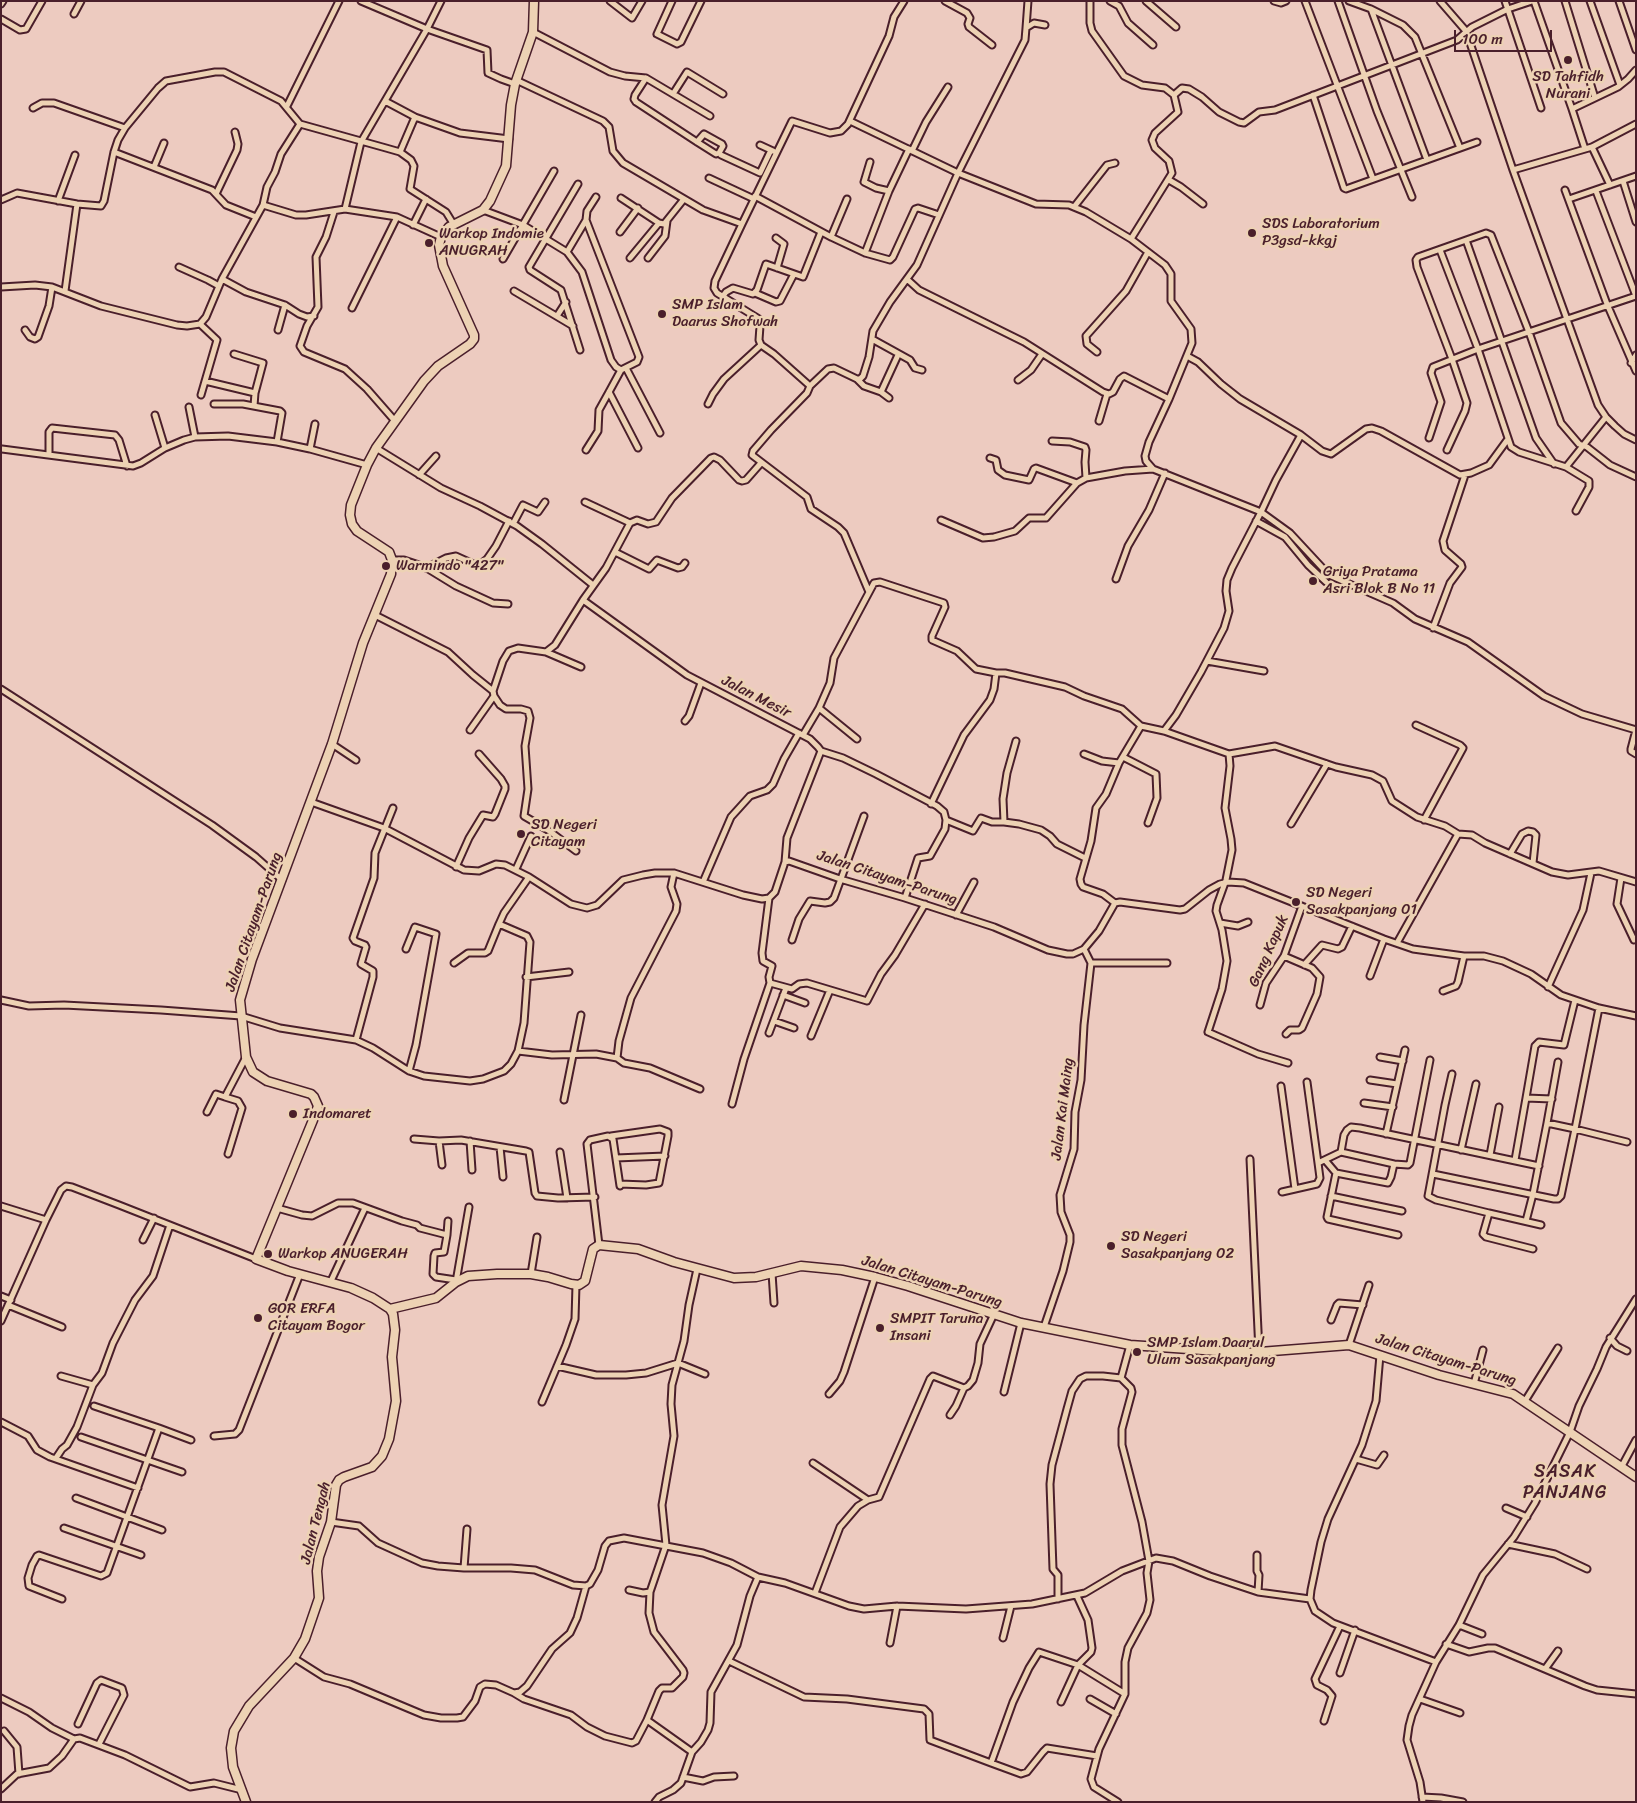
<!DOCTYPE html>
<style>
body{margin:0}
#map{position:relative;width:1637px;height:1803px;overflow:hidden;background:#edcbc0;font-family:Sriracha,sans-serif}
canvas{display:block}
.frame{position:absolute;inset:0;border:2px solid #4a1f2b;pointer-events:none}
.scale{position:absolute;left:1454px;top:30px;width:98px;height:22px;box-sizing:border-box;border:2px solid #4a1f2b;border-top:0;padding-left:6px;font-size:15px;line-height:18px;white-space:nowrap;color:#4a1f2b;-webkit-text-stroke:4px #edd2b4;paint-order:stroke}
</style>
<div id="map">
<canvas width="1637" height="1803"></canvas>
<div class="frame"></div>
<div class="scale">100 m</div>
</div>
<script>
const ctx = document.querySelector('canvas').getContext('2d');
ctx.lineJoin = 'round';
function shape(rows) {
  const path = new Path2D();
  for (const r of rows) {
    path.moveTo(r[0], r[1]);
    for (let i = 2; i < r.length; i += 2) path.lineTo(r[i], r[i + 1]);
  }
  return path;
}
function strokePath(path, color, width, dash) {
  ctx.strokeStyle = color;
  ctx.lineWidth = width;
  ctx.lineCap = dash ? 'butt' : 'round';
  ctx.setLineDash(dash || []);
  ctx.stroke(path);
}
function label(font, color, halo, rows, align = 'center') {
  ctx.font = font + ' Sriracha,sans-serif';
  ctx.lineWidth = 5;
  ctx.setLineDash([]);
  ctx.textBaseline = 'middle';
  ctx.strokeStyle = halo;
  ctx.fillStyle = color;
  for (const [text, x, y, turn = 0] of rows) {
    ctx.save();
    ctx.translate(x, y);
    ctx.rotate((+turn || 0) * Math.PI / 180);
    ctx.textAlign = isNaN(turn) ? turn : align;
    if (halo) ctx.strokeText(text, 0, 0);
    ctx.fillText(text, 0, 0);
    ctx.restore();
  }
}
const street = shape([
 [361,1,427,29,487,50,488,73,501,79,515,84],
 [610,1,632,18,642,1],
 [672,1,657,34,677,44,681,42,701,1],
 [945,1,967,13,970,18,968,24,969,27,992,45],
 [1028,1,1026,28,1034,23,1045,25],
 [1090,1,1090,23,1092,31,1124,76,1142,85,1165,88,1174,95],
 [1110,1,1119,6,1128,23,1153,45],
 [1146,1,1176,27],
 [1274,1,1281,3,1286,1],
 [1305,1,1373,179],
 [1338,1,1377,111,1412,197],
 [1349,1,1371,9,1403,25,1415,37,1460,148],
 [1440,1,1466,31,1513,170,1598,405,1606,417,1615,426,1624,434,1636,440],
 [1505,1,1541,108],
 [1534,1,1572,109],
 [1565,1,1595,98],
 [1590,1,1620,85],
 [1619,1,1636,50],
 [1,4,3,1],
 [1371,9,1427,160],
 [74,14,81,1],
 [1,19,20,30,26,29,42,1],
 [533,32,610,72,625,76,646,78,710,116],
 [646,78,635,95,634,99,636,102,697,142,716,154,719,153,723,146,722,144,704,134,697,142],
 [516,80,603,121,609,127,613,151,623,163,703,210,742,224,792,121,830,133,841,131,848,124,889,36,894,17,904,1],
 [673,94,687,72,723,94],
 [1313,95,1344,188,1346,189,1477,142],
 [385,101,415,117,460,133,509,139],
 [287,106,339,1],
 [33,108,42,103,54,103,125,128],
 [850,121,958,173,1036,204,1069,205,1086,212,1131,239,1165,265,1171,274,1171,301,1191,329,1192,343,1169,399,1149,442,1145,456,1146,461,1153,469,1261,512,1232,568,1227,580,1226,591,1229,611,1224,628,1201,672,1176,715,1164,731],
 [760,145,773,151],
 [1592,147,1610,185],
 [1585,149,1572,109,1618,87,1628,79,1636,70],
 [912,151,926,122,948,87],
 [114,152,212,190,226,205,256,217],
 [400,152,415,117],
 [721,155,760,173,771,150],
 [870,162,864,182,876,188,889,191],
 [154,167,164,143],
 [1513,170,1592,147,1636,124],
 [709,178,754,199],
 [1169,180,1181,187,1203,204],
 [1623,181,1636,222],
 [578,184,529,267,530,270,561,290,580,350],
 [1565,190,1607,304,1636,371],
 [1596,191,1636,296],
 [216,194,237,150,238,144,235,132],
 [755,196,831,237,865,253,890,260,893,257,915,209,918,208,939,215],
 [621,198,659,223,664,224,684,199],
 [1569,199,1636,176],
 [1,200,17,193,77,204,101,206,104,201,114,152,118,140,125,128,158,88,166,81,215,72,224,72,281,101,300,124,386,148,400,152,411,160,414,166,410,189,446,212,454,225],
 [58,201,75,155],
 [263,205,296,215,306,215,345,209,397,217,441,237],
 [1074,207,1107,165,1115,163],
 [345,209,361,142,427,29,441,1],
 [483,210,523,225,567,252,582,272,611,360,616,367,621,370],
 [334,212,326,237,316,257,318,307,307,326,300,346,304,352,345,369,367,389,395,421],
 [742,224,715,281,714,288,717,293,759,319,760,326,759,340,761,345,774,354,810,386,807,393,771,430,753,451,752,455,807,497,811,509,838,527,844,533,869,592],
 [413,225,426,199],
 [620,232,638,208],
 [831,237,847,199],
 [776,238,784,244,777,268],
 [1131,239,1172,173,1169,161,1155,148,1152,140,1155,133,1178,112,1174,95,1182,88,1189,89,1202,97,1219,112,1239,122,1244,123,1259,112,1275,110,1457,40,1472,27,1508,9,1532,1],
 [1466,240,1536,438,1554,464],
 [1440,250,1478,349,1511,447,1519,452,1566,467,1589,481,1589,487,1576,511],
 [567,252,586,220,587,211,596,197],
 [865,253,889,191,909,149],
 [630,258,659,223],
 [648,258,665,236,667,221],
 [503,259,554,171],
 [179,267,208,280,219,286],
 [222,279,246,292,285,305,299,314,307,317,314,316],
 [908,280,919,290,1024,342,1103,392,1109,394,1113,392,1120,379,1124,376,1169,399],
 [1,287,35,285,52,287,101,306,177,325,187,326,200,324,206,317,222,279,263,205,267,187,275,172,281,154,300,124],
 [65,291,77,204],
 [514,291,573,326],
 [755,293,776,302,780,301,794,274],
 [723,296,726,292,733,288,753,294,757,290,766,264,803,277,821,232],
 [352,308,397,217],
 [557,316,566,302],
 [200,324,217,340,201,395],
 [25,330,30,337,35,339,38,337,49,306,52,287],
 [278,330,285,305],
 [872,339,910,360,915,368,922,370],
 [1097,352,1087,344,1086,336,1126,291,1148,252],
 [234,354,263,363,255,393,254,406],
 [1187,356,1198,362,1221,384,1240,399,1301,435],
 [1631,363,1636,355],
 [626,368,660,433],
 [857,379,864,386,881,392,889,398],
 [1018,380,1031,370,1042,354],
 [205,381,255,393],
 [810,386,828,369,834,368,857,379,860,379,863,376,869,357,873,331,890,302,917,265,958,173,1025,40,1026,28],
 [609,392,638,448],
 [881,392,898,355],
 [214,404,243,404,280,411,282,413,277,442],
 [708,404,713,394,724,379,761,345],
 [189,407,195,437],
 [155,415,165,448],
 [1099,421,1107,394],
 [1429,438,1441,402,1431,373,1433,367,1478,349,1636,296],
 [1508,439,1489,465,1471,473,1460,475,1381,431,1372,428,1366,429,1331,454,1322,451,1301,435,1276,480,1261,512,1290,533,1329,575,1393,603,1415,619,1468,642,1544,696,1582,714,1636,730],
 [1052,441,1070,442,1085,447,1086,450,1085,462,1086,478],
 [376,448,441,488,480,506,517,526,542,544,593,585],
 [2,449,133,466,141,463,165,448,184,440,195,437,228,436,277,442,310,449,367,465],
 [310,449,315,424],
 [586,450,598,431,599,410,609,392,621,370,637,362,639,357,586,220],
 [1447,450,1465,411,1467,403,1452,359,1417,267,1416,260,1418,257,1486,233,1491,235,1529,332,1561,423,1579,444,1587,447,1610,465,1636,477],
 [49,455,49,432,52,428,115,435,119,440,127,466],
 [990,458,996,460,998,470,1005,475,1029,480,1034,469,1036,468,1077,483],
 [1566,467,1606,417],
 [419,475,436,456],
 [585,502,630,523],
 [941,520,983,538,994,537,1015,531,1029,518,1046,518,1077,483,1086,478,1125,471,1153,469],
 [1256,521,1285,537,1308,565,1326,582],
 [513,524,523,505,538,512,545,502],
 [615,552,649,569,657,560,678,568,682,567,685,563],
 [392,560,404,560,425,567,456,586,493,603,508,604],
 [426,568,446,558,456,556,478,566,487,559,496,546,509,521],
 [1116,579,1128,546,1149,510,1165,473],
 [583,600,687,675,810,739,818,747,821,751,787,838,785,862],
 [375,615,448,652,473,675,493,691,494,696,500,705,506,709,521,709,528,711,530,718,525,746,528,789,524,816,548,830,576,851],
 [1433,628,1450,583,1462,567,1461,564,1445,550,1443,541,1465,475],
 [546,652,581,667],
 [1207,661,1264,671],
 [1,689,212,825,256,857,282,880],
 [493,691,503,661,509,651,518,648,546,652,555,645,583,600,606,568,630,523,637,520,648,524,656,522,672,498,711,458,714,457,720,460,739,480,742,481,746,480,761,463],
 [819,708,857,739],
 [685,721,689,716,701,683],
 [1416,725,1460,745,1463,748,1424,820],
 [470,730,494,696],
 [1636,730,1631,749,1631,751,1636,754],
 [803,735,819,708,830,683,834,658,874,583,880,582,944,603,945,607,932,636,932,640,957,651,976,669,996,673],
 [1016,741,1007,773,1003,799,1004,822,1019,824,1041,830,1050,836,1057,844,1085,858],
 [332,744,356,760],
 [821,751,843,758,876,774,937,806,944,812,946,820,945,829,930,856,918,858,905,898],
 [1084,754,1102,761,1119,763],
 [1229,754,1275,746,1336,767,1372,775,1383,781,1392,801,1417,817,1445,826,1458,834,1472,835,1485,843,1552,872,1568,875,1599,871,1636,882],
 [1123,757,1156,774,1157,798,1148,823],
 [311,802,384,828,464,870,479,871,496,864,505,865,529,877,571,904,587,908,597,905,623,880,643,875,655,873,674,873,743,895,762,899,769,898,775,892,785,862,789,861,840,879,905,898,994,927,1048,950,1067,954,1073,954,1084,949,1099,931,1115,903,1120,902,1180,910,1185,909,1209,890,1220,884,1228,882,1244,883,1384,939,1413,949,1464,956,1484,956,1503,961,1531,974,1561,995,1599,1008,1636,1016],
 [931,804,964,735,990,700,994,689,996,673,1005,673,1065,687,1084,696,1122,709,1141,726],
 [946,820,973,831,981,818,992,822,1004,822],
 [1291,824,1327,764],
 [1510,854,1522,834,1528,831,1533,832,1536,835,1533,863],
 [456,867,469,838,483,815,493,817,495,814,505,789,505,786,501,779,479,754],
 [516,869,531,836],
 [1621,878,1617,904,1634,940],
 [703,882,731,817,750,796,767,790,773,784,784,759,799,733],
 [769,898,762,953,763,961,772,966,769,977,770,983],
 [1115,903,1103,894,1083,887,1081,884,1080,879,1091,841,1096,808,1106,794,1119,763,1141,726,1164,731,1229,754,1230,766,1225,808,1231,839,1232,850,1226,880,1217,905,1216,911,1222,930,1227,961,1222,989,1208,1032,1258,1054,1288,1063],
 [956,915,974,882],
 [1220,923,1238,926,1248,922],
 [792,940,799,919,810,901,825,903,830,902,834,898,864,816],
 [1397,943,1458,834],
 [406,949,415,927,436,934,416,1045,409,1071],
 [1284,956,1312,968,1320,977,1317,994,1302,1028,1299,1030,1290,1030,1286,1034],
 [454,963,468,953,485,953,488,951,499,924],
 [1091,963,1167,963],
 [1304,965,1322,945,1338,949,1342,947,1352,926],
 [1370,976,1384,939],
 [526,977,569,972],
 [1548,987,1583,910,1591,873],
 [1443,991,1456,986,1458,982,1464,956],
 [783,995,805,1003],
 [1,1000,29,1006,64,1005,161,1010,241,1016,280,1028,356,1040,373,1048,409,1071,424,1076,470,1081,483,1079,504,1071,511,1064,518,1051,524,1023,530,942,527,936,499,924,504,913,529,877],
 [1260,1005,1266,983,1284,956,1302,906],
 [774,1021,794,1028],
 [769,1033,786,988],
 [811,1036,830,990],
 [356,1040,373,977,373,971,361,964,366,947,365,945,355,941,353,938,374,878,375,853,393,808],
 [518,1051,552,1055,596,1054,617,1058,619,1041,631,998,676,911,677,904,671,887,674,873],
 [1380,1057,1403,1061],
 [617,1058,624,1063,650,1068,700,1089],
 [1452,1074,1445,1105,1428,1196,1436,1200,1489,1213,1483,1234,1486,1237,1533,1249],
 [1370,1080,1397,1084],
 [1307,1082,1318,1163],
 [1281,1086,1295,1189],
 [225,1097,238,1101,242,1108,228,1154],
 [1526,1098,1535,1046,1539,1042,1564,1045,1575,1000],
 [564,1100,581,1015],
 [1364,1103,1393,1107],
 [732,1104,744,1059,770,983,792,989,799,984,807,983,867,1001,881,974,895,955,925,904],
 [207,1112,216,1094,225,1097,246,1057],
 [1547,1123,1558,1062],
 [1386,1134,1405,1050],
 [611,1136,660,1129,668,1132,668,1136,659,1183,646,1185,620,1184],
 [414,1139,439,1141,461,1140,526,1151,529,1152,535,1193,537,1196,558,1198,595,1197],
 [439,1141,442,1165],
 [470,1141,472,1170],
 [500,1147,503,1177],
 [1461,1150,1476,1084],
 [560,1152,567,1198],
 [1341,1152,1394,1164,1408,1165,1410,1163,1430,1060],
 [1490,1155,1499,1107],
 [616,1158,665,1156],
 [1250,1159,1259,1352],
 [1325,1160,1336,1173,1327,1217,1328,1219,1398,1235],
 [1515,1160,1526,1098,1552,1099],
 [1336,1173,1388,1183,1391,1177,1394,1164],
 [1433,1174,1554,1199,1558,1199,1561,1196,1575,1129,1627,1142],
 [1282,1192,1317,1184,1320,1178,1318,1163,1341,1152,1344,1135,1347,1130,1351,1127,1360,1128,1539,1166],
 [1331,1196,1402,1211],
 [1,1206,46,1220],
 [277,1208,302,1215,312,1216,338,1203,353,1203,402,1221,417,1225,420,1228,447,1235,448,1221],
 [1489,1213,1541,1225],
 [1526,1221,1533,1194,1547,1123,1575,1129,1599,1008],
 [447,1235,444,1252,435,1253,434,1256,433,1274,436,1277,456,1280],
 [143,1240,154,1218],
 [599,1245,587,1144,590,1140,608,1136,613,1139,620,1186],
 [772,1273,774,1303],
 [531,1274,537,1237],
 [331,1281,365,1208],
 [456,1282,469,1207],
 [1,1296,11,1300],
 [8,1305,62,1327],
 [1331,1320,1337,1305,1339,1303,1363,1305],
 [1,1321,46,1220,61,1190,66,1186,72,1187,119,1205,256,1259],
 [1044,1327,1063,1271,1070,1242,1070,1235,1061,1212,1060,1195,1074,1149,1075,1112,1081,1080,1084,1025,1091,963,1084,949],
 [1610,1338,1617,1346,1627,1351],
 [1349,1345,1369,1285],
 [1380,1355,1376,1401,1362,1445,1328,1519,1321,1542,1311,1590,1310,1599,1315,1611,1333,1623,1436,1662],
 [557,1366,596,1375,626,1375,646,1373,678,1363,705,1374],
 [61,1376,93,1385],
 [1474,1384,1483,1350],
 [1004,1392,1021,1323],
 [829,1394,840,1381,844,1372,875,1277],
 [1525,1401,1558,1348],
 [542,1402,566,1345,575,1319,576,1285],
 [950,1415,956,1406,964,1388],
 [1,1422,28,1436,37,1450,50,1457,138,1488],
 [159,1428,191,1440],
 [214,1436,235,1434,239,1430,300,1274],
 [81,1437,182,1472],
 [56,1458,62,1449,67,1445,77,1427,93,1385,102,1373,113,1343,135,1300,153,1276,170,1225],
 [1356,1459,1377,1465,1384,1455],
 [813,1463,868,1500,879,1497,930,1379,933,1376,964,1388,968,1386,973,1380,978,1363,980,1344,994,1314],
 [1622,1466,1636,1440],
 [76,1498,162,1530],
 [1506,1508,1527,1517],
 [331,1522,359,1526,378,1543,422,1563,438,1566,464,1568,511,1568,535,1570,573,1585,586,1586],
 [64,1528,141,1555],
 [1508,1544,1555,1554,1587,1569],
 [1257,1555,1257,1571,1259,1575,1258,1592],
 [464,1568,467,1529],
 [629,1590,643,1593,650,1592],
 [815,1593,840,1527,858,1506,868,1500],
 [62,1599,29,1586,28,1578,32,1565,37,1556,39,1555,101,1576,107,1573,159,1428,94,1406],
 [1058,1599,1058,1575,1053,1569,1050,1484,1052,1465,1067,1409,1072,1391,1080,1379,1086,1376,1103,1376,1121,1378],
 [1459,1625,1482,1634],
 [1003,1638,1011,1606],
 [890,1643,897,1606],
 [1446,1644,1469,1652,1488,1648,1495,1648,1585,1686,1597,1690,1636,1694],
 [294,1658,324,1677,350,1684,424,1715,441,1718,457,1718,463,1717,475,1701,480,1687,485,1684,496,1685,514,1693,520,1692,527,1686,552,1649,570,1633,577,1618,586,1586,590,1584,598,1570,605,1546,609,1541,624,1538,703,1553,731,1563,758,1577,785,1583,849,1606,864,1609,897,1606,966,1609,1032,1604,1085,1593,1122,1571,1156,1558,1173,1561,1210,1576,1258,1592,1310,1599],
 [729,1661,804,1697,847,1699,924,1709,929,1714,930,1740,991,1763,1013,1702,1029,1668,1039,1652,1078,1665,1125,1694],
 [1545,1669,1558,1651],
 [1340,1673,1355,1630],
 [514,1693,524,1699,571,1715,587,1727,605,1736,632,1743,636,1741,647,1720,692,1752],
 [1,1698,29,1712,52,1728,74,1739],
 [1090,1699,1116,1714],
 [1420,1699,1460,1713],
 [1061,1702,1078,1665,1091,1652,1092,1648,1088,1620,1077,1596],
 [647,1720,659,1691,662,1688,672,1688,683,1677,684,1673,683,1670,654,1632,649,1613,650,1592,666,1545,662,1505,674,1436,671,1404,672,1385,684,1341,689,1305,697,1269],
 [1324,1721,1332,1696,1327,1690,1317,1685,1315,1679,1340,1626],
 [78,1724,97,1683,101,1680,122,1688,124,1695,99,1744],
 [4,1731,17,1747,19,1774],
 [991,1763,1021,1774,1027,1772,1043,1752,1047,1748,1097,1756],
 [683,1777,703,1781,714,1777,734,1776],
 [1,1789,17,1774,49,1768,62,1756,74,1739,80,1738,125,1755,190,1787,214,1783,242,1790],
 [1422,1797,1441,1798,1463,1802],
 [655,1802,659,1797,673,1790,681,1783,692,1752,701,1742,708,1730,710,1723,711,1692,737,1645,750,1596,758,1577],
 [1118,1802,1094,1787,1091,1779,1099,1749,1125,1694,1125,1662,1128,1648,1147,1613,1150,1600,1147,1573,1149,1561,1142,1522,1122,1445,1122,1429,1132,1392,1131,1388,1121,1378,1130,1345],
 [1423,1802,1420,1782,1407,1740,1409,1726,1412,1715,1436,1662,1459,1625,1483,1575,1514,1537,1535,1503,1570,1432,1579,1406,1597,1369,1606,1347,1636,1299]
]);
const secondary = shape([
 [390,1309,436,1298,456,1282,468,1276,497,1274,531,1274,548,1277,571,1284,579,1285,585,1281,593,1249,599,1245,638,1249,674,1262,734,1278,756,1277,801,1266,842,1270,875,1277,908,1286,1021,1323,1130,1345,1247,1353,1349,1345,1439,1375,1513,1394,1636,1477],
 [246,1802,233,1767,231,1748,234,1731,249,1706,294,1658,305,1639,319,1598,317,1571,319,1557,331,1522,336,1485,339,1480,344,1477,372,1467,382,1456,389,1439,396,1401,392,1357,395,1330,393,1314,390,1309,373,1298,351,1288,288,1271,256,1259,313,1120,318,1106,314,1097,311,1094,267,1081,253,1072,246,1057,240,1000,252,959,332,744,363,643,391,574,392,560,389,552,357,531,352,524,350,515,351,505,367,465,376,448,424,381,438,366,470,344,474,339,474,335,443,266,439,245,441,237,449,227,483,210,490,201,506,166,511,105,515,84,533,32,534,1]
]);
const markers = [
 [1568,60,5,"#4a1f2b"],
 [1252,233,5,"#4a1f2b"],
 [429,243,5,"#4a1f2b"],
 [662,314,5,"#4a1f2b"],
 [386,566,5,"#4a1f2b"],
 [1313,581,5,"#4a1f2b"],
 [521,834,5,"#4a1f2b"],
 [1296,902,5,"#4a1f2b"],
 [293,1114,5,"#4a1f2b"],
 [1111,1246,5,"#4a1f2b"],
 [268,1254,5,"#4a1f2b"],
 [258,1318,5,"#4a1f2b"],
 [880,1328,5,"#4a1f2b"],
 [1137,1352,5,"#4a1f2b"]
];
const poiNames = [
 ["SD Tahfidh",1568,77,"center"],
 ["Nurani",1568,94,"center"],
 ["SDS Laboratorium",1262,224],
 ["P3gsd-kkgj",1262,241],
 ["Warkop Indomie",439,234],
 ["ANUGRAH",439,251],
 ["SMP Islam",672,305],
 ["Daarus Shofwah",672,322],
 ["Warmindo \"427\"",396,566],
 ["Griya Pratama",1323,572],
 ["Asri Blok B No 11",1323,589],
 ["SD Negeri",531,825],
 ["Citayam",531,842],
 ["SD Negeri",1306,893],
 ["Sasakpanjang 01",1306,910],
 ["Indomaret",303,1114],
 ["SD Negeri",1121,1237],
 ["Sasakpanjang 02",1121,1254],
 ["Warkop ANUGERAH",278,1254],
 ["GOR ERFA",268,1309],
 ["Citayam Bogor",268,1326],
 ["SMPIT Taruna",890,1319],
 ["Insani",890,1336],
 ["SMP Islam Daarul",1147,1343],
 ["Ulum Sasakpanjang",1147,1360]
];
const streetNames = [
 ["Jalan Mesir",756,697,27],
 ["Jalan Citayam-Parung",887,878,18],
 ["Jalan Citayam-Parung",254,922,-71],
 ["Gang Kapuk",1269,951,-66],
 ["Jalan Kai Maing",1063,1109,-83],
 ["Jalan Citayam-Parung",932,1282,17],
 ["Jalan Citayam-Parung",1446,1360,17],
 ["Jalan Tengah",316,1523,-76]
];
const quarterNames = [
 ["SASAK",1565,1472],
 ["PANJANG",1565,1493]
];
strokePath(street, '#4a1f2b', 9);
strokePath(secondary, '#4a1f2b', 11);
strokePath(street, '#edd2b4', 5);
strokePath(secondary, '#edd2b4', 8);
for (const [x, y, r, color] of markers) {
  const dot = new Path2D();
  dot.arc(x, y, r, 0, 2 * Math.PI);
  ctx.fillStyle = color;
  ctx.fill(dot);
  strokePath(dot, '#edd2b4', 2);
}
label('15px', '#4a1f2b', '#edd2b4', poiNames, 'left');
label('15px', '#4a1f2b', '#edd2b4', streetNames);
ctx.letterSpacing = '1px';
label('18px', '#4a1f2b', '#edd2b4', quarterNames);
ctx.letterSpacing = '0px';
</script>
